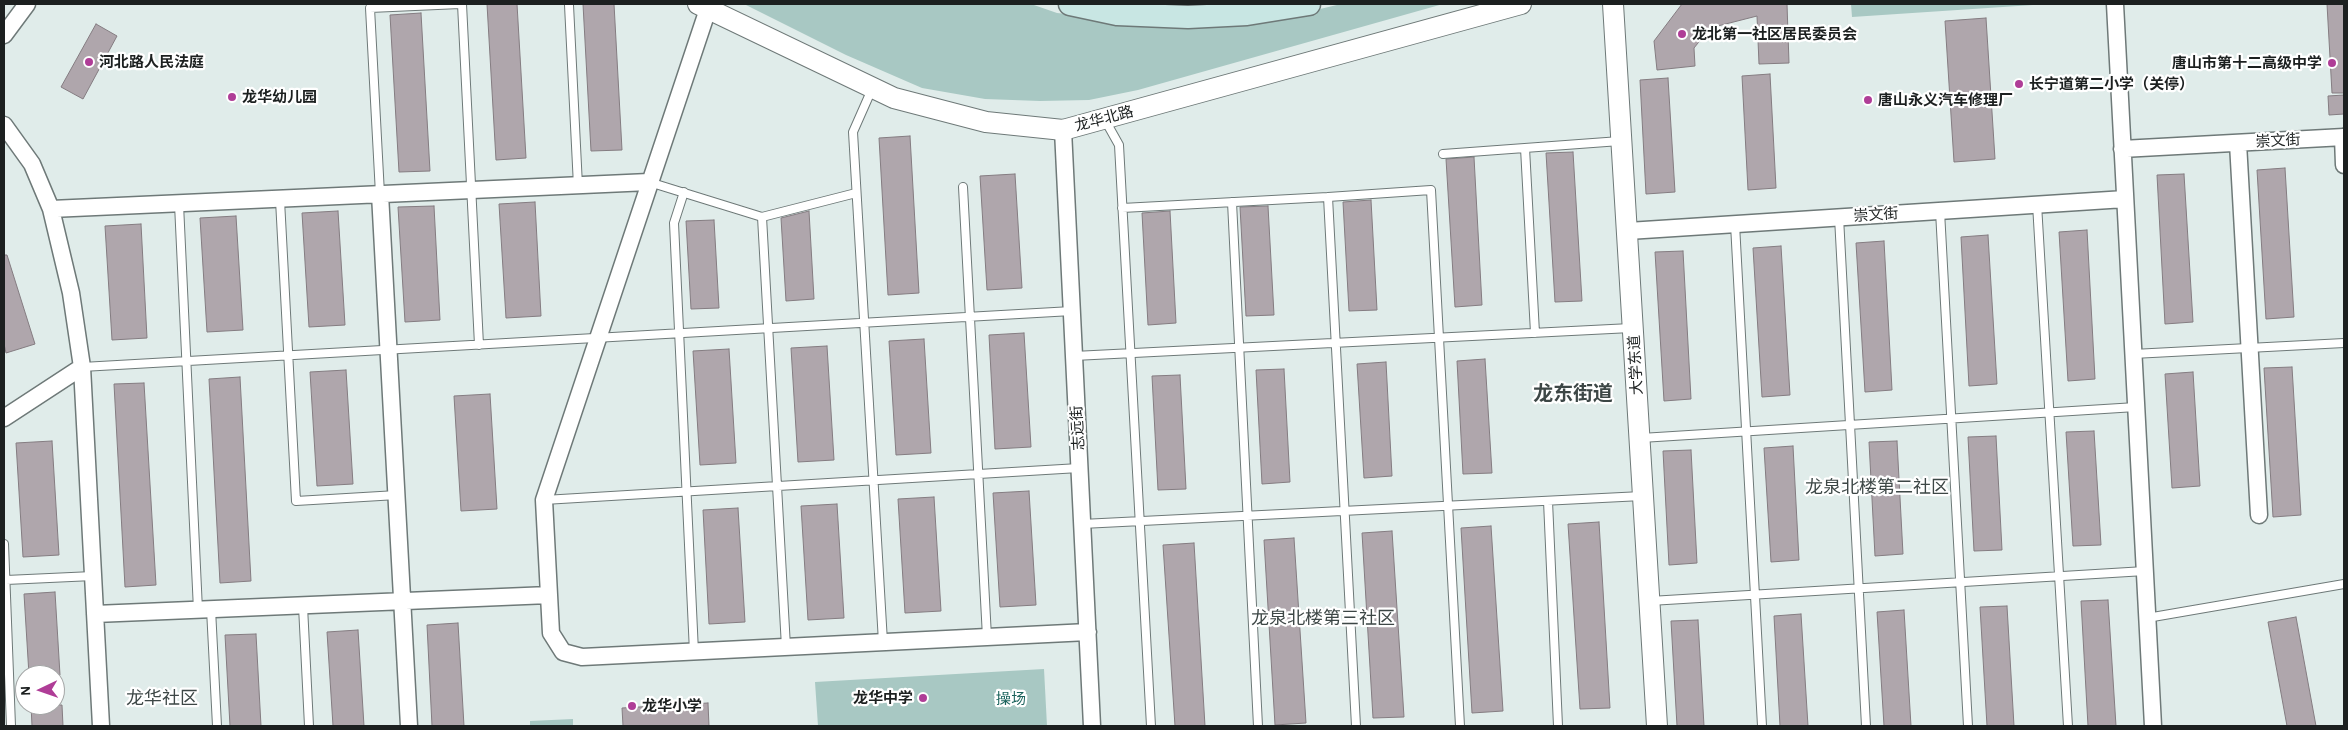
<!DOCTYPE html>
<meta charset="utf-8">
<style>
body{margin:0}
#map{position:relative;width:2348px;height:730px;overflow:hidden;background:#e0ecea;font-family:"Alegreya Sans",sans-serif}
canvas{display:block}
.frame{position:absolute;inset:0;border:5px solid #1c2020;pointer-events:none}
.north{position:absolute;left:15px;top:665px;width:50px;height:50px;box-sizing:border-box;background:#fff;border:1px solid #a4a6a6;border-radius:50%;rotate:267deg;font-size:14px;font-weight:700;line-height:20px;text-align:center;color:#1c2020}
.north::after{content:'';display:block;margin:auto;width:18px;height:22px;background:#af3d97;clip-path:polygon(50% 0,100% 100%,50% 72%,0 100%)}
</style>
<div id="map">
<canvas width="2348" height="730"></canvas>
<div class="frame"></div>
<div class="north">N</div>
</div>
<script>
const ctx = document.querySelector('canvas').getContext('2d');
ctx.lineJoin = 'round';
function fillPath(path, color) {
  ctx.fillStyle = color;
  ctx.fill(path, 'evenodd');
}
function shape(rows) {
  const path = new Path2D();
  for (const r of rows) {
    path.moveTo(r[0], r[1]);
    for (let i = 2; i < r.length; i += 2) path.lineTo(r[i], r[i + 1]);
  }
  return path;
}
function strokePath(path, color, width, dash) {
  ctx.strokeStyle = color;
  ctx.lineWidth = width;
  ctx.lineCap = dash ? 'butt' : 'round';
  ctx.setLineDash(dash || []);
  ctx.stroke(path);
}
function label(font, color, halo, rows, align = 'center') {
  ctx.font = font + ' "Alegreya Sans","Noto Sans SC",sans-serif';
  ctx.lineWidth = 4.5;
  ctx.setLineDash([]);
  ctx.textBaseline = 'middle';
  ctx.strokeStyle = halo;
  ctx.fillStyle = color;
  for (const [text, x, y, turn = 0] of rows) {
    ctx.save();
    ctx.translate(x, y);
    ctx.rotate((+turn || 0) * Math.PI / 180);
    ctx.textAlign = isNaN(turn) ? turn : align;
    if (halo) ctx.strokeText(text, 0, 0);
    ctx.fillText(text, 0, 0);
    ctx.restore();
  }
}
const green = shape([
 [744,4,1031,4,1057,13,1188,26,1270,21,1341,4,1443,4,1138,90,1089,100,1040,101,985,99,922,88,846,55],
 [1851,4,2048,4,1852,17],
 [1044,669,1047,726,818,726,815,682],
 [573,719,573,726,530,726,530,721]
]);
const building = shape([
 [487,4,517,4,526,158,496,160,487,4],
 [583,4,614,4,622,150,591,151,583,4],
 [1682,4,1787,4,1789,63,1759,64,1757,16,1710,28,1694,48,1695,66,1657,70,1654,41,1682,4],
 [2327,4,2344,4,2344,93,2332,93,2327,4],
 [421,13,430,171,399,172,390,15,421,13],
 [1986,18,1995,159,1954,162,1945,21,1986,18],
 [96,24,117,36,83,99,61,87,96,24],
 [1770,74,1776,188,1748,190,1742,76,1770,74],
 [1668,78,1675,192,1646,194,1640,80,1668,78],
 [2344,95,2344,114,2329,115,2328,96,2344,95],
 [910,136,919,293,888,295,879,138,910,136],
 [1573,152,1582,301,1555,302,1546,153,1573,152],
 [1474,157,1482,305,1455,307,1446,159,1474,157],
 [2285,168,2294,317,2266,319,2257,170,2285,168],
 [1015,174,1022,288,987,290,980,176,1015,174],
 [2184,174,2193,322,2165,324,2157,175,2184,174],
 [1371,200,1377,310,1349,311,1343,202,1371,200],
 [535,202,541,316,506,318,499,204,535,202],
 [434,206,440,320,405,322,398,207,434,206],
 [1268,206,1274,315,1246,316,1240,207,1268,206],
 [338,211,345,325,309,327,302,213,338,211],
 [809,211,814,299,786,301,781,218,809,211],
 [1170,211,1176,323,1148,325,1142,213,1170,211],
 [236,216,243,330,207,332,200,218,236,216],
 [714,220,719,308,691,309,686,221,714,220],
 [141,224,147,338,112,340,105,226,141,224],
 [2087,230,2095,379,2068,381,2059,232,2087,230],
 [1988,235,1997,384,1969,386,1961,237,1988,235],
 [1884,241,1892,390,1865,392,1856,243,1884,241],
 [1781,246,1790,395,1762,397,1753,248,1781,246],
 [1683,251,1691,399,1664,401,1655,252,1683,251],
 [4,255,7,255,35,344,6,353,4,344,4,255],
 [1024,333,1031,447,995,449,989,335,1024,333],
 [924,339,931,453,896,455,889,341,924,339],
 [827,346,834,460,798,462,791,348,827,346],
 [729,349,736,463,700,465,693,351,729,349],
 [1485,359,1492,473,1463,474,1457,361,1485,359],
 [1386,362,1392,476,1364,478,1357,364,1386,362],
 [2292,367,2301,515,2273,517,2264,368,2292,367],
 [1284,369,1290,482,1262,484,1256,370,1284,369],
 [346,370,353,484,317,486,310,372,346,370],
 [2193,372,2200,486,2172,488,2165,374,2193,372],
 [1180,375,1186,489,1158,490,1152,376,1180,375],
 [240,377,251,581,220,583,209,379,240,377],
 [144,383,156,585,125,587,114,384,144,383],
 [490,394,497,509,461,511,454,396,490,394],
 [2094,431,2101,545,2073,546,2066,432,2094,431],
 [1996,436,2002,550,1974,551,1968,437,1996,436],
 [52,441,59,555,23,557,16,443,52,441],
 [1897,441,1903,554,1875,556,1869,442,1897,441],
 [1793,446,1799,560,1771,562,1764,448,1793,446],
 [1691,450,1697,563,1669,565,1663,451,1691,450],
 [1029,491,1036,605,1000,607,993,493,1029,491],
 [934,497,941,611,905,613,898,499,934,497],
 [837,504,844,618,808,620,801,506,837,504],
 [738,508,745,622,709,624,703,510,738,508],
 [1599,522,1610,708,1580,709,1568,524,1599,522],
 [1491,526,1503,711,1472,713,1461,528,1491,526],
 [1392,531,1404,717,1373,718,1362,533,1392,531],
 [1294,538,1306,723,1275,725,1264,540,1294,538],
 [1194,543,1205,726,1175,726,1163,545,1194,543],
 [55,592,60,675,29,675,24,594,55,592],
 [2108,600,2116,726,2088,726,2081,601,2108,600],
 [2007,606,2014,726,1987,726,1980,607,2007,606],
 [1904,610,1911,726,1884,726,1877,612,1904,610],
 [1801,614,1808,726,1780,726,1774,616,1801,614],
 [2296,617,2316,726,2287,726,2268,622,2296,617],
 [1698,620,1704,726,1677,726,1671,621,1698,620],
 [458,623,464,726,432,726,427,625,458,623],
 [358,630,364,726,333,726,327,632,358,630],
 [256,634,261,726,230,726,225,635,256,634],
 [708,703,709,726,623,726,622,708,708,703],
 [31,705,62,705,63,726,32,726,31,705]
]);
const service = shape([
 [462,4,479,345],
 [569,5,578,186],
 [872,89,853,132,883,642],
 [1105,120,1119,145,1151,726],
 [1525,148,1535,333],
 [1443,154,1620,141],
 [649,182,762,217,856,193],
 [963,187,987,637],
 [684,192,674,223,694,652],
 [380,194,370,8,460,4],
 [1328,197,1431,190,1460,726],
 [280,200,296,501,397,495],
 [1232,202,1258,726],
 [179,204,198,610],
 [2037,204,2068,726],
 [1122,208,1328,197,1356,726],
 [1940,211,1968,726],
 [762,217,786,647],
 [1839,217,1866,726],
 [1735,224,1762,726],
 [2133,354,2344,343],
 [1074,356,1631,328],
 [82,367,1072,311],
 [1641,438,2136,407],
 [544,500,1079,468],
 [1548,501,1558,726],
 [1082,524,1642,496],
 [4,544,11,726],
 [6,580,93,576],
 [1650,601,2145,571],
 [303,606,309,726],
 [211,609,217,726],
 [2147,618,2344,584]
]);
const minor = shape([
 [2115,4,2153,726],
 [4,35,27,4],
 [4,125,32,164,51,209,71,293,82,367,101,726],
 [1063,130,1092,726],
 [2343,137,2344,165],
 [2238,143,2259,515],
 [2122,149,2344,137],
 [380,194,409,726],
 [51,209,649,182],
 [1628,231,2125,199],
 [4,418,82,367],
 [549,595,544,500,708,9],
 [95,614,549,595,551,633,563,652,582,657,1088,632]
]);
const tertiary = shape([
 [698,4,894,98,986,122,1063,130,1521,4],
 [1613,4,1657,726]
]);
const secondary = shape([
 [1070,4,1117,14,1188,17,1247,14,1309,4]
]);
const markers = [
 [1682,34,5,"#af3d97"],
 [89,62,5,"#af3d97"],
 [2332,63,5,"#af3d97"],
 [2019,84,5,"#af3d97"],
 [232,97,5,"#af3d97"],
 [1868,100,5,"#af3d97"],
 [923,698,5,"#af3d97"],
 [632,706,5,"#af3d97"]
];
const poiNames = [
 ["龙北第一社区居民委员会",1692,34],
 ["河北路人民法庭",99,62],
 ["唐山市第十二高级中学",2322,63,"right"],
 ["长宁道第二小学（关停）",2029,84],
 ["龙华幼儿园",242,97],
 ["唐山永义汽车修理厂",1878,100],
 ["龙华中学",913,698,"right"],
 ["龙华小学",642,706]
];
const streetNames = [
 ["龙华北路",1104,119,-15],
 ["崇文街",2278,141,-3],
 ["崇文街",1876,215,-4],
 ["大学东道",1636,365,-93],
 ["志远街",1078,428,-93]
];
const parkNames = [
 ["操场",1011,699]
];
const quarterNames = [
 ["龙泉北楼第二社区",1877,488],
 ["龙泉北楼第三社区",1323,619],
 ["龙华社区",162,699]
];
const districtNames = [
 ["龙东街道",1573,394]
];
fillPath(green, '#a8c8c3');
fillPath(building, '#afa6ac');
strokePath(building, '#847c81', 1);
strokePath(service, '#6e7978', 10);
strokePath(minor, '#6e7978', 19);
strokePath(tertiary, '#6e7978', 22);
strokePath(secondary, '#6e7978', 25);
strokePath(service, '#fff', 8);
strokePath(minor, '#fff', 16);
strokePath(tertiary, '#fff', 20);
strokePath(secondary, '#c8e6e3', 22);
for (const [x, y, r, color] of markers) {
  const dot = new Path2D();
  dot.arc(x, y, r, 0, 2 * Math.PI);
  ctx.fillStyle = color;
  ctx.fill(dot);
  strokePath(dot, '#fff', 2);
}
label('bold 15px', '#1c2020', '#fff', poiNames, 'left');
label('15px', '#1c2020', '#fff', streetNames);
label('15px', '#1b635c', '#fff', parkNames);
label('18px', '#3d4746', '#fff', quarterNames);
label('bold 20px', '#3d4746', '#fff', districtNames);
</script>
